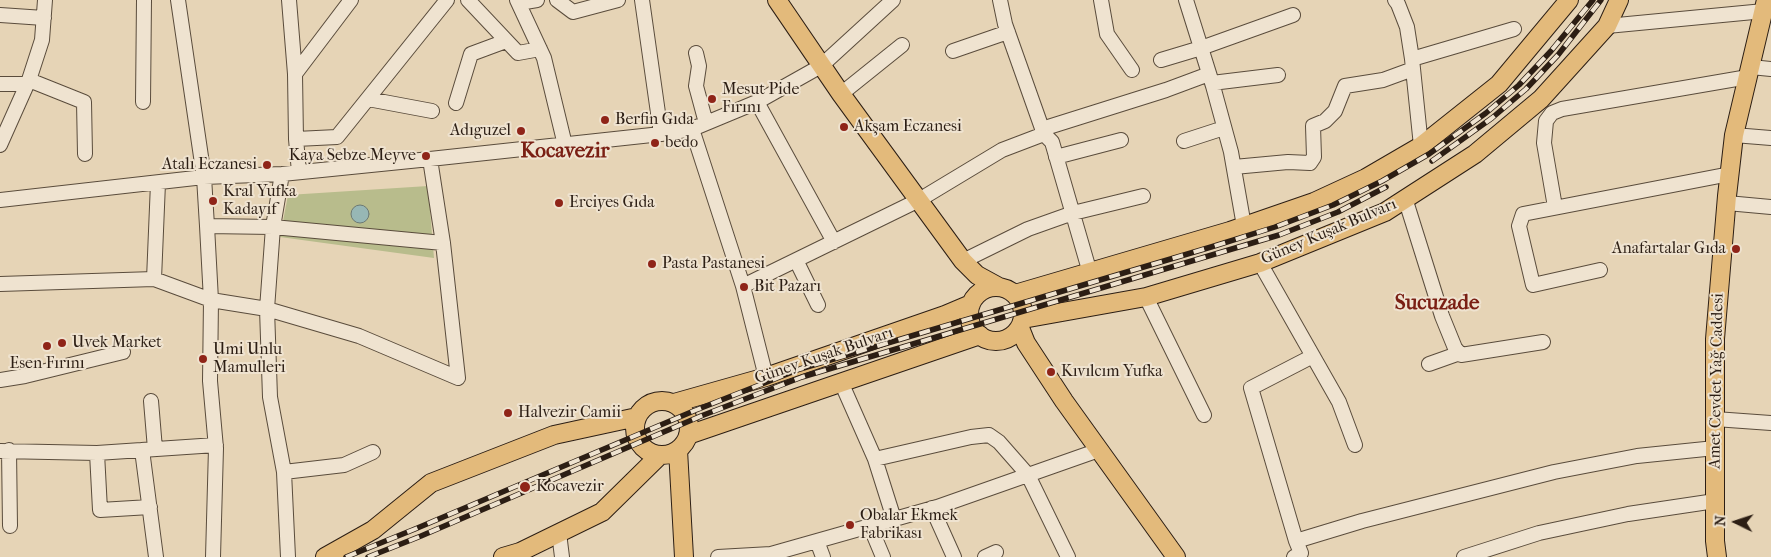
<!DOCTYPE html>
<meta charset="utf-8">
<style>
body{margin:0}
#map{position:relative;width:1771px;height:557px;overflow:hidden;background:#e6d4b6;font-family:"IM FELL French Canon",serif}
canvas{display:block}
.north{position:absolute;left:1711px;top:497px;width:50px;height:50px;-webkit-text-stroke:4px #efe3d0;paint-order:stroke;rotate:274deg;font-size:14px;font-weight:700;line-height:20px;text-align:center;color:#2c1e14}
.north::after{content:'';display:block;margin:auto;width:18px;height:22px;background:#2c1e14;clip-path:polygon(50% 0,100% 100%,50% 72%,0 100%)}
</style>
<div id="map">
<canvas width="1771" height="557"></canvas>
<div class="north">N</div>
</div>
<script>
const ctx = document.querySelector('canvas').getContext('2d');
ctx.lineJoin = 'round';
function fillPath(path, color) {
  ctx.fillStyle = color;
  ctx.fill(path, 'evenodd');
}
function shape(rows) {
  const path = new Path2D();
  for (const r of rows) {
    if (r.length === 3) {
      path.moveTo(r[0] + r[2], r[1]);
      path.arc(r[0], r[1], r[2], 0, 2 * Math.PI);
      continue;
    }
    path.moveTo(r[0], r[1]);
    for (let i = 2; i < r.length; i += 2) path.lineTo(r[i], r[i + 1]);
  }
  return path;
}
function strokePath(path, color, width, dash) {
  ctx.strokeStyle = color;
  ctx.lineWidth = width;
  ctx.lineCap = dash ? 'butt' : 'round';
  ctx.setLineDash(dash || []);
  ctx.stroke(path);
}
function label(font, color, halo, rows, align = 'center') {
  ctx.font = font + ' "IM FELL French Canon",serif';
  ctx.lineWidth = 4;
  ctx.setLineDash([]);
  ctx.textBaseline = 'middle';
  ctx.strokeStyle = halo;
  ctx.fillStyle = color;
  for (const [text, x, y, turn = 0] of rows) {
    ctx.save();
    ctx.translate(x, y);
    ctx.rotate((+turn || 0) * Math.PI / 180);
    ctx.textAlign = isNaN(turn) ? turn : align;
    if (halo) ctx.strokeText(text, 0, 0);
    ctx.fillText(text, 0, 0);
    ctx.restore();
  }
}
const green = shape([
 [428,186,434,258,280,237,288,195]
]);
const water = shape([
 [360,214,9]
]);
const minor = shape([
 [178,0,204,177,207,226,211,300,210,381,216,448,213,557],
 [289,0,295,74,296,139,299,172],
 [468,0,518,53,540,49],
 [517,0,544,58,565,145],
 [557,0,573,12,618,0],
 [642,0,661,134],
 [1000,0,1005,24,1044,134,1052,142,1090,273],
 [1101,0,1107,34,1132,70],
 [1186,0,1213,86,1231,152,1244,226],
 [1395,0,1398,4,1407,27,1412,59,1421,146],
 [519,3,537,0],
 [0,15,44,18],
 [1607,26,1764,11],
 [953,51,1008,32],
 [696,53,699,66,696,86,706,123],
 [1412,59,1514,29],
 [1161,60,1201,48,1293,15],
 [1751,67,1771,69],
 [295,74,351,0],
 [29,80,84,102,85,154],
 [1212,83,1278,75],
 [0,84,27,84],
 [841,94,902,45],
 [368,99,432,111],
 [143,102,144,0],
 [757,102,834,242],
 [456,103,471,54,506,41],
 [692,129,743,286,766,377],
 [1042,129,1166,90,1209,74],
 [1734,135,1771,138],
 [296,139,337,137,447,0],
 [1184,141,1224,128],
 [0,145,29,80,42,40,45,0],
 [1056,157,1121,140],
 [1234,167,1288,162,1310,163,1314,157,1313,126,1325,121,1335,111,1345,86,1383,80,1413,69],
 [282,174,273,227,267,309,270,397,284,472,288,557],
 [1405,198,1442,316,1455,348,1461,355,1543,342],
 [0,200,204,177,282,174,430,159,661,134,692,129,757,102,821,66,893,0],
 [1727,203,1771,207],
 [1555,207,1544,143,1546,121,1552,113,1562,109,1748,77],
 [207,226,273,227,443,243],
 [796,260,818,305],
 [963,261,1028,229,1073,213,1143,196],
 [1260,263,1339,402,1355,445],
 [1600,270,1533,285,1519,226,1523,214,1730,174],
 [154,279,158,183],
 [0,284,154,279,211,300,267,309,359,336,458,378,443,243,430,159],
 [743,286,919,200,1002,150,1044,134],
 [1146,297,1204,415],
 [1429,364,1460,353],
 [0,380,25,376,123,352],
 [841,382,875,459,894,519],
 [151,401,155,449],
 [1715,419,1771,423],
 [9,450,10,526],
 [142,450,156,557],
 [0,451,97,453,216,445],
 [97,453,100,510,150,507],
 [875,459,971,437,989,435,999,442,1028,475,1068,557],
 [284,472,344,465,373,452],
 [932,508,954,557],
 [870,526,883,557],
 [559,533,562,557],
 [817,541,823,557],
 [1296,541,1362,521,1554,472,1637,456,1715,448],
 [718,557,771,554,937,507,1099,450],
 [985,557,996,552],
 [1294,557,1301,553,1296,541,1251,388,1313,356],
 [1464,557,1539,533,1628,514,1715,501]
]);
const major = shape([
 [777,0,841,94,963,261,977,275,999,287],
 [996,314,27],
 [1015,294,1230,231,1314,202,1366,178,1421,146,1499,84,1569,0],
 [1023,319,1146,297,1260,263,1385,212,1475,154,1541,99,1607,26,1619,0],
 [1020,328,1026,343,1064,401,1176,557],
 [662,428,27],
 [674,403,766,377,945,315,971,304],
 [688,435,980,335],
 [678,450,684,557],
 [325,557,373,530,431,483,554,435,637,417],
 [503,557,520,552,602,512,660,455],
 [1717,557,1715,541,1715,339,1727,196,1734,135,1766,0]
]);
const rail = shape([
 [1432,161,1492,118,1526,89,1558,55,1601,0],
 [346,557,415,529,696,410,800,369,1211,247,1275,227,1333,205,1382,181,1429,154,1486,113,1519,85,1551,51,1593,0],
 [368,557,421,536,701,416,802,377,1279,235,1338,212,1386,187]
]);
const markers = [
 [712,99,5,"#8f2418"],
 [605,120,5,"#8f2418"],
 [844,127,5,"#8f2418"],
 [521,131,5,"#8f2418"],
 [655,143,5,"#8f2418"],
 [426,156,5,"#8f2418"],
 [267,165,5,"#8f2418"],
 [213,201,5,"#8f2418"],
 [559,203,5,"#8f2418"],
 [1736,249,5,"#8f2418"],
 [652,264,5,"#8f2418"],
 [744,287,5,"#8f2418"],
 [62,343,5,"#8f2418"],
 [47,346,5,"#8f2418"],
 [203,359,5,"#8f2418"],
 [1051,372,5,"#8f2418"],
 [508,413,5,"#8f2418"],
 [525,487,6,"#8f2418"],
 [850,525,5,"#8f2418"]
];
const poiNames = [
 ["Mesut Pide",722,90],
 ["Fırını",722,108],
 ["Berfin Gıda",615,120],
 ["Akşam Eczanesi",854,127],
 ["Adıguzel",511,131,"right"],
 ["bedo",665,143],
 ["Kaya Sebze Meyve",416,156,"right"],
 ["Atalı Eczanesi",257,165,"right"],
 ["Kral Yufka",223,192],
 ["Kadayıf",223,210],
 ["Erciyes Gıda",569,203],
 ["Anafartalar Gıda",1726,249,"right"],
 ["Pasta Pastanesi",662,264],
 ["Bit Pazarı",754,287],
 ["Uvek Market",72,343],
 ["Umi Unlu",213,350],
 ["Mamulleri",213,368],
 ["Esen Fırını",47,364,"center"],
 ["Kıvılcım Yufka",1061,372],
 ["Halvezir Camii",518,413],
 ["Kocavezir",536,487],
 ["Obalar Ekmek",860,516],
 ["Fabrikası",860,534]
];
const streetNames = [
 ["Güney Kuşak Bulvarı",1329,232,-23],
 ["Güney Kuşak Bulvarı",824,356,-19],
 ["Amet Cevdet Yağ Caddesi",1717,381,-89]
];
const districtNames = [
 ["Kocavezir",565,152],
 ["Sucuzade",1437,304]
];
fillPath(green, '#b8bc8c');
fillPath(water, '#97b7b5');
strokePath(water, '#6c7a75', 1);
strokePath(minor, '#5a4c3c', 16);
strokePath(major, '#2c1e14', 20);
strokePath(minor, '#efe3d0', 14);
strokePath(major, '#e3ba7b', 18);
strokePath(rail, '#2c1e14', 5.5);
strokePath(rail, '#efe3d0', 4, [11]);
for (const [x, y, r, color] of markers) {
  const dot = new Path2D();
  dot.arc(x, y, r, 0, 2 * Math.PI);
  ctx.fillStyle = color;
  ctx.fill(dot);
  strokePath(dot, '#efe3d0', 2);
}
label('16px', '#2c1e14', '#efe3d0', poiNames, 'left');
label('16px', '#2c1e14', '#efe3d0', streetNames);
label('bold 21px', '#7a1f14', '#efe3d0', districtNames);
</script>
